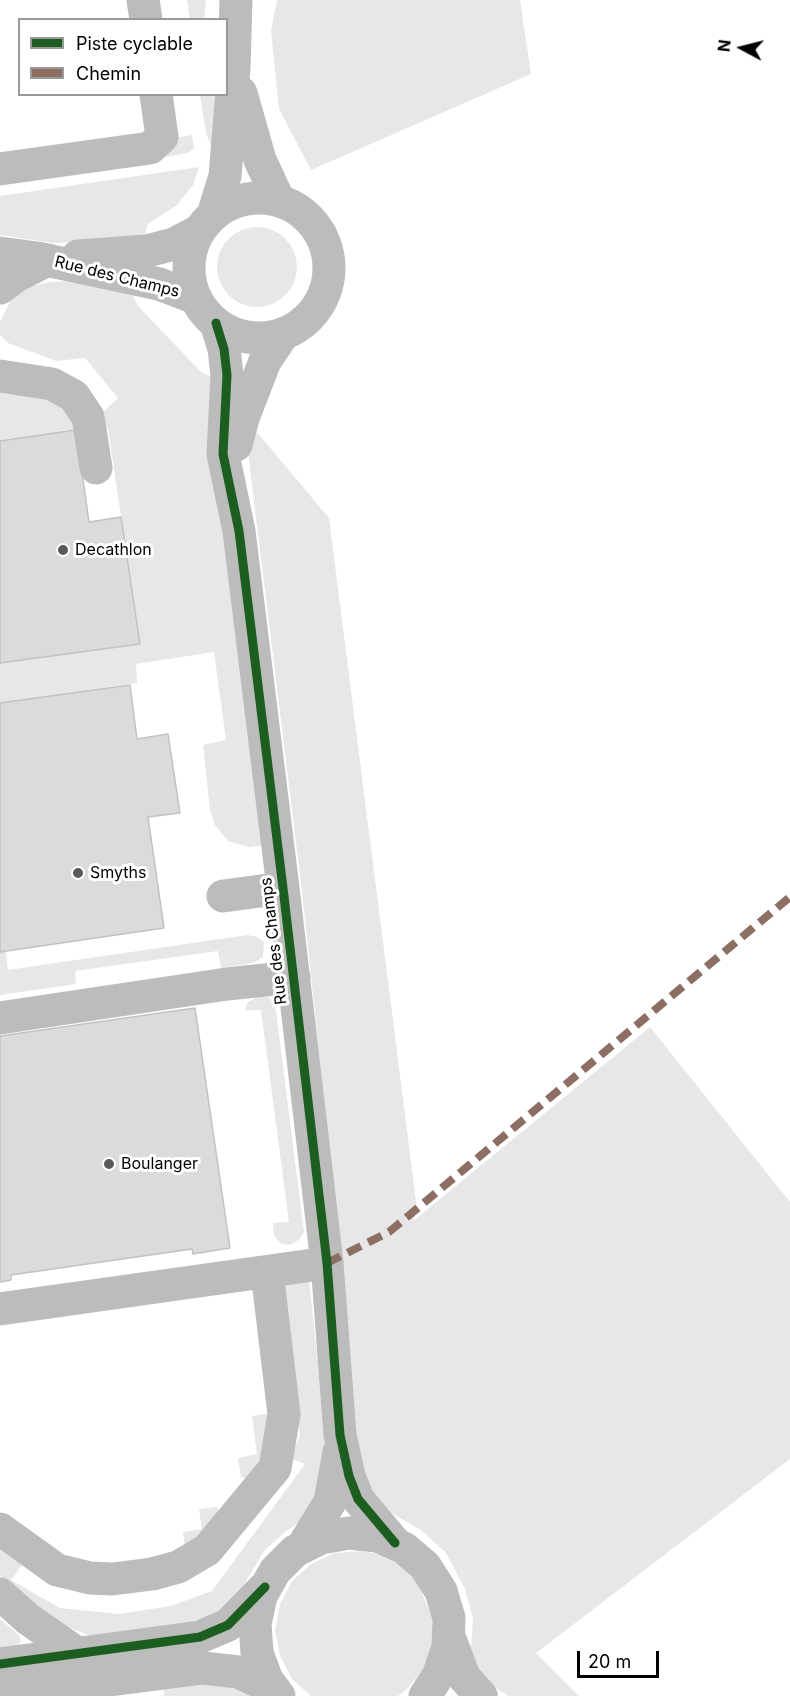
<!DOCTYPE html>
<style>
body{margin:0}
#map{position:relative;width:790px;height:1696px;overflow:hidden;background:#fff;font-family:Inter,sans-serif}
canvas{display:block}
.legend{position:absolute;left:18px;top:18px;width:210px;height:78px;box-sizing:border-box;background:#fff;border:2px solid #999;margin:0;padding:8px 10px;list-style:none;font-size:18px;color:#000}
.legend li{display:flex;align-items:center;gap:12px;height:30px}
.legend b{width:30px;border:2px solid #999}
.north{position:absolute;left:712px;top:18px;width:60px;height:60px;-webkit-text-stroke:4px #fff;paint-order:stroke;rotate:277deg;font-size:16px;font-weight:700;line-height:24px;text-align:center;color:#000}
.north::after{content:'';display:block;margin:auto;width:21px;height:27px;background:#000;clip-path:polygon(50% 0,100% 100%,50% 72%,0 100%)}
.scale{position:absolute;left:577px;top:1651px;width:82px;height:27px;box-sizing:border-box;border:3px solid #000;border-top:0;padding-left:8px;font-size:18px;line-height:21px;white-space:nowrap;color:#000;-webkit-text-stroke:4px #fff;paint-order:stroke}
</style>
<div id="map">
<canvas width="790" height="1696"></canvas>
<ul class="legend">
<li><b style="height:8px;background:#1b5e20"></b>Piste cyclable</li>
<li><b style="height:8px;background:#8d6e63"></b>Chemin</li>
</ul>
<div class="north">N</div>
<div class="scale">20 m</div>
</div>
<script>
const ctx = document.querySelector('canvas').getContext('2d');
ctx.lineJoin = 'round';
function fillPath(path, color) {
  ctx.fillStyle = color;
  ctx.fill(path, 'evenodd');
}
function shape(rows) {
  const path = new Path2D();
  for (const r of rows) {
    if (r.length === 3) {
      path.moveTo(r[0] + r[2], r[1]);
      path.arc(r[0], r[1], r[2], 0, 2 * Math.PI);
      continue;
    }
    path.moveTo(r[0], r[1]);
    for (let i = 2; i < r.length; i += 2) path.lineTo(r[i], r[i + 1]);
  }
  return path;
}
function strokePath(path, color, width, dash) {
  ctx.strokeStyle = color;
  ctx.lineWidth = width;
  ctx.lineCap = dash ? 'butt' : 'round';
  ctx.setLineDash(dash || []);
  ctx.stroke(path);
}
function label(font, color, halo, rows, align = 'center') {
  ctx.font = font + ' Inter,sans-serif';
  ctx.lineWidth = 6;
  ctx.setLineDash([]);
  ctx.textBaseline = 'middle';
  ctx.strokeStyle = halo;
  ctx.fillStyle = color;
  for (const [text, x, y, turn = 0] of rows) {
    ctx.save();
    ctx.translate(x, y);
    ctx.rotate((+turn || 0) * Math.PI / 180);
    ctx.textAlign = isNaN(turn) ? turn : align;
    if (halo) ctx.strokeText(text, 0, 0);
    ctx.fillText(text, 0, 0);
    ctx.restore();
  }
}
const green = shape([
 [187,0,206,0,204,19,190,19],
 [277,0,520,0,531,74,311,170,279,109,271,31],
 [200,95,221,95,213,149,206,133],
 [192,135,194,148,188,153,135,162,174,138],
 [199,167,193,185,177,205,148,224,143,240,52,243,0,235,0,196],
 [257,267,40],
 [80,281,132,294,138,306,200,371,217,380,223,521,265,845,249,847,228,841,215,825,210,810,203,745,226,740,214,652,136,664,137,683,0,703,0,663,140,644,108,429,100,415,118,398,85,358,56,361,8,343,0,335,0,322,12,298,29,287,49,282],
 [0,393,42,398,57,403,68,412,76,430,0,441],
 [257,432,329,518,417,1209,413,1221,650,1027,790,1202,790,1459,536,1653,579,1696,508,1696,485,1680,473,1664,471,1647,473,1619,465,1589,446,1553,421,1530,379,1506,355,1453,341,1256,301,883,250,469,248,451],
 [247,935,258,937,264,942,263,957,253,963,221,968,218,951,75,971,76,984,0,995,0,952,6,951,8,970],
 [260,996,268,997,275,1003,304,1232,300,1239,290,1245,280,1243,274,1235,273,1223,289,1222,261,1010,245,1010,248,1002],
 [309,1280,323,1409,326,1471,308,1517,286,1531,264,1551,236,1598,198,1627,105,1641,67,1627,7,1586,0,1575,0,1548,22,1565,11,1580,60,1608,119,1614,171,1606,212,1591,305,1464,290,1458,300,1436,282,1284],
 [273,1413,263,1456,246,1478,241,1477,238,1458,257,1454,252,1416],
 [217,1507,219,1512,188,1550,185,1547,183,1532,202,1529,199,1509],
 [361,1551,374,1553,398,1564,417,1581,432,1617,433,1643,424,1668,408,1688,398,1696,311,1696,292,1679,280,1656,275,1630,280,1604,292,1581,311,1564,335,1553],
 [0,1619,19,1635,21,1641,15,1649,0,1652],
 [218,1683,255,1696,164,1696,164,1690,171,1684]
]);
const building = shape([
 [76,430,89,522,121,517,140,644,0,663,0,441,76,430],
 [130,685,137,739,168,734,180,813,148,817,164,928,0,952,0,703,130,685],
 [195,1008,230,1248,193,1254,192,1249,11,1275,11,1280,0,1282,0,1036,195,1008]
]);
const minor = shape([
 [143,0,146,20],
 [241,93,260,160,279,201],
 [0,169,150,148,162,137,156,94],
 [259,268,70],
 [213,215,225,176,234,68,236,0],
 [0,253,37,258,159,284,196,298],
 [78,256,147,251,174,244,199,231],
 [0,288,16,276,48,260],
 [216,323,224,349,227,375,223,454,239,531,283,888,327,1263,340,1435,349,1476,358,1499,395,1543],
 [0,376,52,384,74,396,88,417,96,468],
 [236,445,243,418,265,361,284,333],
 [223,896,283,888],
 [0,1018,227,984,294,977],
 [0,1309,327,1263],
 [0,1529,57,1570,90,1578,113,1579,152,1574,178,1567,207,1550,275,1468,284,1414,267,1272],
 [303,1546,330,1502,339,1452],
 [0,1594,28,1619,77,1653],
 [0,1664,200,1637,228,1625,263,1589],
 [0,1694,203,1668,238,1672,273,1688],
 [279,1696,267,1680,257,1653,255,1624,261,1596,275,1571,295,1551,321,1538,349,1533,377,1536,404,1548,425,1566,441,1591,449,1618,448,1647,439,1674,425,1696]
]);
const highway = shape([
 [449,1637,464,1677,481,1696]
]);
const quiet = shape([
 [327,1263,389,1232,790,897]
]);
const cycleway = shape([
 [216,323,224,349,227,375,223,454,239,531,283,888,327,1263,340,1435,349,1476,358,1499,395,1543],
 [0,1664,200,1637,228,1625,265,1587]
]);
const markers = [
 [63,550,6,"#595959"],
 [78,873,6,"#595959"],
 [109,1164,6,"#595959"]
];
const streetNames = [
 ["Rue des Champs",117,277,14],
 ["Rue des Champs",274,941,-97]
];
const poiNames = [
 ["Decathlon",75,550],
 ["Smyths",90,873],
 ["Boulanger",121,1164]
];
fillPath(green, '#e7e7e7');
fillPath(building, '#dbdbdb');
strokePath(building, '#c2c2c2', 1.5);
strokePath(highway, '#dbdbdb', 34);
strokePath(minor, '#bcbcbc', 33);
strokePath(highway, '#bcbcbc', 33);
strokePath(quiet, '#8d6e63', 8, [15, 8]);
strokePath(cycleway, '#1b5e20', 9);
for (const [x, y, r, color] of markers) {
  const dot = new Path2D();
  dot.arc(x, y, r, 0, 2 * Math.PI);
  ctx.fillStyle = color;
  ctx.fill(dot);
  strokePath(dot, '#fff', 2);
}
label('16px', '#000', '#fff', streetNames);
label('16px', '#000', '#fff', poiNames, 'left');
</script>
